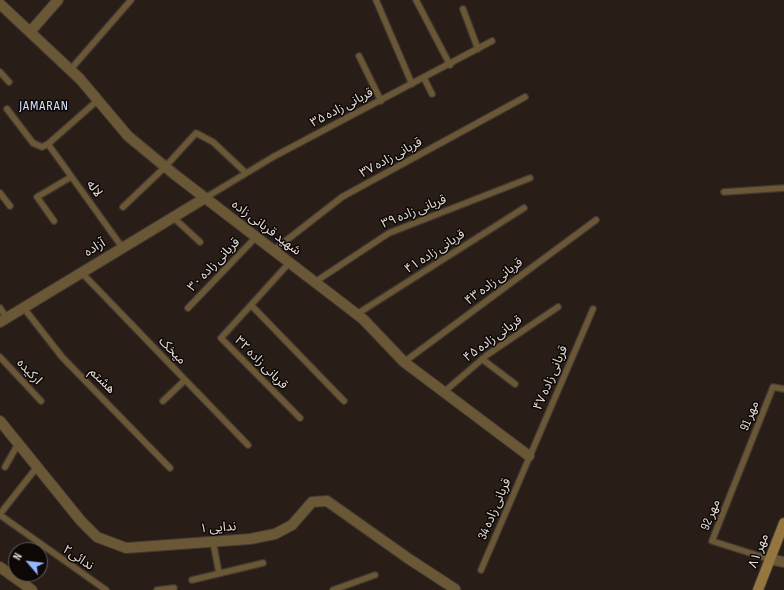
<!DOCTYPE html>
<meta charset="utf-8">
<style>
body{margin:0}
#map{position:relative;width:784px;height:590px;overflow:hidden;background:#281d17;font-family:"Sofia Sans Condensed",sans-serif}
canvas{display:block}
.north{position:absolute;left:8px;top:542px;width:40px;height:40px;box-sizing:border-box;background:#0d0806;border:1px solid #635d5a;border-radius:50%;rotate:298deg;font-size:11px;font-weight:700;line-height:16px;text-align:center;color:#e4ddd8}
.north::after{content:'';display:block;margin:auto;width:14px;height:18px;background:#94b7fd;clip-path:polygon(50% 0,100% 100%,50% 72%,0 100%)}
</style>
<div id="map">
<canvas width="784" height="590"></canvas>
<div class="north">N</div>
</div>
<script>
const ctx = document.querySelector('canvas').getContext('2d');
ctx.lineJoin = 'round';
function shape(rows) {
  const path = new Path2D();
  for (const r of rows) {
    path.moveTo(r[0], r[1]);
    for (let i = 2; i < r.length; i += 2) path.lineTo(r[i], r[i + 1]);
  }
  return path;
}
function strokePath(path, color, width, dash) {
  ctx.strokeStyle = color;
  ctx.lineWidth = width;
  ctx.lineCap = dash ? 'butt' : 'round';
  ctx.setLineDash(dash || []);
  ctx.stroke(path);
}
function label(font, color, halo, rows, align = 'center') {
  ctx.font = font + ' "Sofia Sans Condensed","Noto Sans Arabic",sans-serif';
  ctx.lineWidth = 3;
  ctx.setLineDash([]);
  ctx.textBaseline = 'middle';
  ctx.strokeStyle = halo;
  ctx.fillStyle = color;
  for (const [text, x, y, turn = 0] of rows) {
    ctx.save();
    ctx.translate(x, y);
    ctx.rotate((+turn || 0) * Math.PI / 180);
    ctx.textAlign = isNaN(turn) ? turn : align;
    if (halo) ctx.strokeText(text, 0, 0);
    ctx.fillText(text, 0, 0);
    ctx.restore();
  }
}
const lane = shape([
 [376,0,412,84],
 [416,0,450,65],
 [463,9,478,49],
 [359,56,381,101],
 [70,70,131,0],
 [0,72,9,82],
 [424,78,432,94],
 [7,109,33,143,42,147,48,144,98,100],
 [48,144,122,247],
 [724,192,784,188],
 [0,193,10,206],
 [205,198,273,157,492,41],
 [123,207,165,167,196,133,213,142,246,173],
 [173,217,200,242],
 [54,221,37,197,71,177],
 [274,250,342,197,525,97],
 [290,262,221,338,300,418],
 [81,272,248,445],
 [315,282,389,233,530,178],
 [251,305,344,401],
 [23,307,62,357,170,468],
 [0,308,7,318],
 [188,308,256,237],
 [357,314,524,208],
 [0,357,41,401],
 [482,359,515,384],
 [404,362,596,220],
 [444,392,487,355,558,307],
 [163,401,185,380],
 [5,467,18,444],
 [0,514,37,467],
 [0,515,106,590],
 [213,542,219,573],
 [769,559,712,541,773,387,784,389],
 [481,570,593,309],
 [192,580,263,563],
 [157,590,174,588],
 [333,590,375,575]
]);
const street = shape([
 [0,4,80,79,128,136,174,174,363,319,404,362,529,456],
 [30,32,58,0],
 [0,322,205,198],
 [0,421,81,521,97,537,126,548,250,539,275,534,292,525,312,502,327,501,409,559,455,589],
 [769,559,784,562],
 [0,567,32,590]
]);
const secondary = shape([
 [758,590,784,523]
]);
const streetNames = [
 ["قربانی زاده ۳۵",342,108,-28],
 ["قربانی زاده ۳۷",391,158,-29],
 ["لاله",94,189,54],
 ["قربانی زاده ۳۹",414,212,-22],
 ["شهید قربانی زاده",266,228,37],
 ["آزاده",95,248,-31],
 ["قربانی زاده ۴۱",435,252,-33],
 ["قربانی زاده ۳۰",214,265,-46],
 ["قربانی زاده ۴۳",494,282,-37],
 ["قربانی زاده ۴۵",493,339,-36],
 ["میخک",172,351,46],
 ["قربانی زاده ۳۲",261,363,45],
 ["ارکیده",29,372,47],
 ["قربانی زاده ۴۷",551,378,-67],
 ["هشتم",102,381,45],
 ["مهر 91",750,416,-68],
 ["قربانی زاده 34",495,509,-67],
 ["مهر 92",711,515,-68],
 ["ندایی ۱",218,528,-4],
 ["مهر ۸۱",759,551,-69],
 ["ندائی۲",78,558,34]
];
const neighbourhoodNames = [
 ["JAMARAN",44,106]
];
strokePath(lane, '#423832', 8);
strokePath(street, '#423832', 12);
strokePath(secondary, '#423832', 12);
strokePath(lane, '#6a5736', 5.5);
strokePath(street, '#6a5736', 10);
strokePath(secondary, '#95763e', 10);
label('13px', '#e4ddd8', '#0d0806', streetNames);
ctx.letterSpacing = '1px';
label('14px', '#d4e2fd', '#0d0806', neighbourhoodNames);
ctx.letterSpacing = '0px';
</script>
